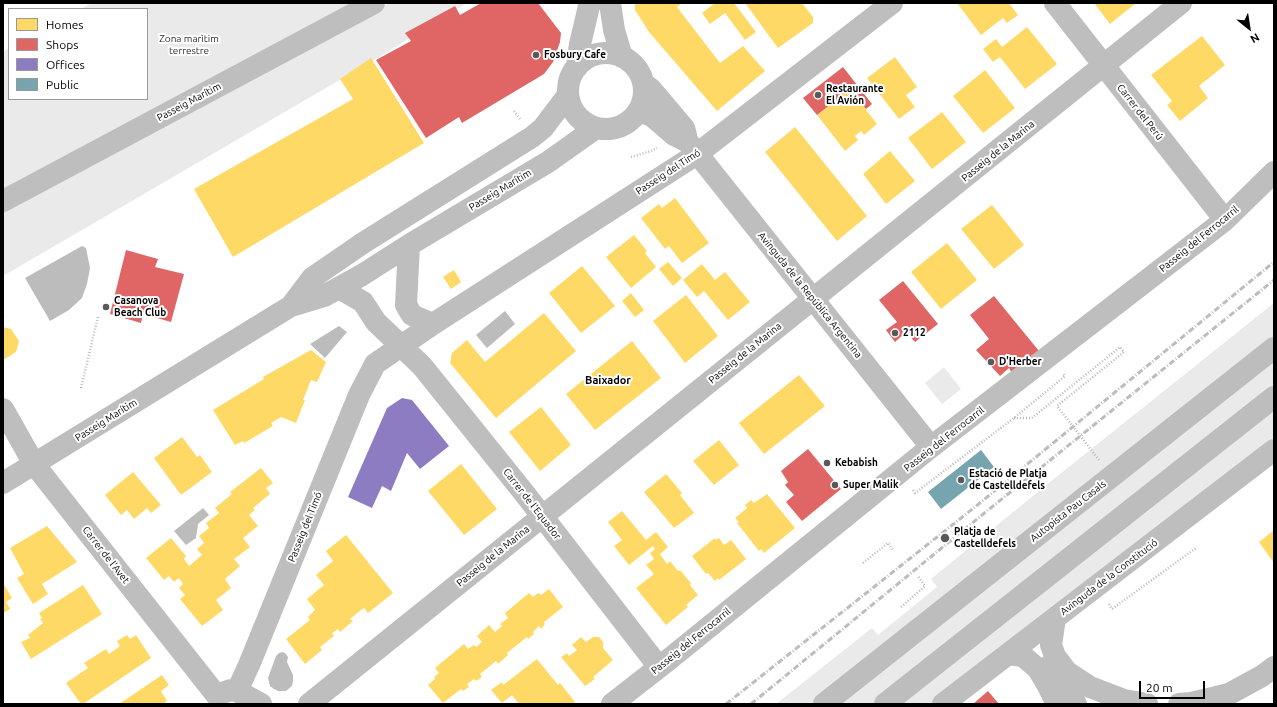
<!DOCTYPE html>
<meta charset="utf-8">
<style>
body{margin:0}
#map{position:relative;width:1277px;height:707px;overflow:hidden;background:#fff;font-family:Ubuntu,sans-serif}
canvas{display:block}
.frame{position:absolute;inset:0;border:4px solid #000;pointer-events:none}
.legend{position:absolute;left:8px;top:8px;width:140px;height:92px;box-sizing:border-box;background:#fff;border:1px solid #999;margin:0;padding:5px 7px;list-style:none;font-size:12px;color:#000}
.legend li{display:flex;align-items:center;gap:8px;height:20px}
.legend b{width:20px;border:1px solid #999}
.north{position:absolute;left:1229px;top:8px;width:40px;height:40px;-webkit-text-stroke:3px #fff;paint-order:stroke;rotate:150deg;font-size:11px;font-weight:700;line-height:16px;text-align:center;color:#000}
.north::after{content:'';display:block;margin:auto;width:14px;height:18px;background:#000;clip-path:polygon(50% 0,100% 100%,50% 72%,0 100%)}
.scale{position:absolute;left:1139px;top:681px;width:66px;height:18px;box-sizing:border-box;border:2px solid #000;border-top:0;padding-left:5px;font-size:12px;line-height:14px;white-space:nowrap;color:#000;-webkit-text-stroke:3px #fff;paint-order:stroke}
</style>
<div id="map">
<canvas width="1277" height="707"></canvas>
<div class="frame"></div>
<ul class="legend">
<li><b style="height:11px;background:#ffd966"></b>Homes</li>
<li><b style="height:11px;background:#e06666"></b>Shops</li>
<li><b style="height:11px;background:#8e7cc3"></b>Offices</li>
<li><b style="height:11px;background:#76a5af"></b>Public</li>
</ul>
<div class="north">N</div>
<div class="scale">20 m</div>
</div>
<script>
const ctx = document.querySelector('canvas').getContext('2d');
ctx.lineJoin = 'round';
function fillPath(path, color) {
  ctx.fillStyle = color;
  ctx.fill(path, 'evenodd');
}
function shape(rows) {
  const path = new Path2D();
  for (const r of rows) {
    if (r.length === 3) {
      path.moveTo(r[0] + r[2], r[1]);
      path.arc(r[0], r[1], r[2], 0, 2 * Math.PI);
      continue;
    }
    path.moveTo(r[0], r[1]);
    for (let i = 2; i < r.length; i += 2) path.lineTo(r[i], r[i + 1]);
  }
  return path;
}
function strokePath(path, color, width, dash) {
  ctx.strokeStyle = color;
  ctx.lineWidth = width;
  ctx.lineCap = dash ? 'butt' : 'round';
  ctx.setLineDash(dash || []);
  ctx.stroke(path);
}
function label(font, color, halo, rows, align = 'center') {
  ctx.font = font + ' Ubuntu,sans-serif';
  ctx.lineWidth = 4;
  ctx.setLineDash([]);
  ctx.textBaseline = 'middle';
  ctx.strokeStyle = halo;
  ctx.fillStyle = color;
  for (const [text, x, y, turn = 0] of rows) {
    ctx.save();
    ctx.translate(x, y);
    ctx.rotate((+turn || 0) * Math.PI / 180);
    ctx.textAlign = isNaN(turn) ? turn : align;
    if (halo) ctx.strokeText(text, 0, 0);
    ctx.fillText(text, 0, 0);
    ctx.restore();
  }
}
const green = shape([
 [92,3,360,3,3,190,3,52,9,48,9,99,147,99,147,9,81,9],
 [390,3,467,3,374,60,3,276,3,212],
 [1274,303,1274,462,959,704,776,704,872,628,878,635,937,587,931,579,1055,478],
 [944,367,961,389,942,404,925,383]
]);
const water = shape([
 [82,246,86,248,90,268,87,284,82,298,69,310,50,321,25,278],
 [505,311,515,324,487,348,476,335],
 [339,326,347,332,325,358,310,344],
 [203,508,209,515,198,524,196,538,186,545,174,531],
 [283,652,286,654,288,657,287,662,293,675,293,681,292,686,286,691,278,691,274,689,270,686,268,678,276,656,279,653]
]);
const homes = shape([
 [635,3,682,3,677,7,720,63,743,46,765,71,717,111,649,32,635,10],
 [715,3,734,3,756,32,745,40,725,13,710,24,702,13],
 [745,3,802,3,813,17,813,23,778,48],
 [957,3,1009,3,1018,15,1007,23,1003,18,981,35],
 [1094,3,1136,3,1110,24],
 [1027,27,1057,64,1025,89,1000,57,993,62,983,49,996,39,1002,47],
 [1202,36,1225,65,1199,86,1208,98,1180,121,1167,105,1172,101,1151,75],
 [895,57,917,87,906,95,915,107,899,119,867,78],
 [371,58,424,143,233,257,194,189,353,99,340,79],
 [985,70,1015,108,983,133,953,96],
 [850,89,877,124,864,135,861,131,855,136,858,140,845,151,817,115],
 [942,112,966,142,932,169,908,138],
 [795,127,867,216,837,241,765,152],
 [890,151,915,181,886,204,863,174],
 [675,198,709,243,682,263,669,246,665,249,641,218,659,204,662,208],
 [992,205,1024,245,994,269,961,229],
 [634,235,647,251,645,253,656,267,631,288,606,257],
 [947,243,977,280,941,309,911,272],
 [668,262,682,278,673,286,659,269],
 [702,264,715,280,725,272,750,302,728,320,704,291,697,297,683,280],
 [582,266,615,306,581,333,549,293],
 [454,270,461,282,451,289,443,277],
 [631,293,644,310,635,317,622,301],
 [686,295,718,336,685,363,653,321],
 [544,313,576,351,496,418,450,363,452,353,467,340,485,362],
 [3,327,11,329,19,341,16,352,5,359,3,358],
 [632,341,661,378,595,430,566,394],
 [311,350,326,362,317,382,311,380,303,400,305,400,296,423,281,417,271,423,273,426,244,443,243,441,235,445,213,410,264,379,263,377],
 [799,375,825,406,764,454,739,423],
 [541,407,571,445,540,471,509,432],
 [182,437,197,457,200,455,212,472,181,495,154,458],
 [719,440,739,465,714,485,693,461],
 [461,464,497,509,464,535,428,491],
 [261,468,273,483,266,488,270,494,253,508,255,510,249,515,258,526,243,538,250,547,234,559,240,566,225,579,231,588,216,600,223,610,202,626,180,599,185,595,179,588,183,584,179,578,174,582,169,576,164,580,146,558,171,538,186,556,184,559,189,566,202,555,197,549,204,543,199,536,209,528,206,523,219,513,215,508,232,494,230,492],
 [133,472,161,505,151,513,147,508,134,519,127,510,121,515,105,495],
 [666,474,682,493,680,495,694,513,674,528,644,492],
 [767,494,795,528,764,553,761,549,759,551,737,523,739,522,735,518,747,508,745,505,751,500,754,503],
 [622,511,646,540,656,532,668,547,660,554,667,564,670,561,678,571,680,570,691,583,690,585,698,595,686,605,688,607,666,625,636,588,654,574,646,565,654,559,650,553,655,549,653,546,629,565,614,546,622,540,608,522],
 [47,526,77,562,42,584,48,594,33,604,17,578,24,574,10,548],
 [1274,530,1274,563,1259,542],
 [346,535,393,593,368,613,364,608,361,610,350,619,353,621,340,632,338,629,332,633,334,636,320,647,322,650,305,664,286,639,310,620,308,617,315,610,307,599,324,585,316,575,333,561,326,551],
 [715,538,716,540,719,538,724,545,731,540,746,559,719,580,718,578,715,581,708,573,706,574,692,556],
 [3,583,12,598,6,602,10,609,3,613],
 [83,585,102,614,31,659,21,642,30,638,28,635,43,623,40,619,42,618,39,613],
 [549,589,563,607,544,622,545,624,541,629,539,626,533,632,534,634,528,639,527,637,507,653,508,655,498,664,496,661,480,674,482,677,476,681,474,679,467,684,469,687,463,691,461,689,443,703,428,685,435,679,434,677,439,673,435,668,464,644,468,649,474,645,476,647,482,642,477,636,489,625,495,632,502,626,500,624,508,618,505,613,529,593,533,597,538,593,541,595],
 [127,635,130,639,136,635,151,658,83,704,81,704,66,683,88,668,84,663,106,649,109,654,120,646,117,641],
 [581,637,586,642,593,637,599,637,603,642,603,648,613,660,593,677,595,679,585,686,561,657,567,653,569,656,577,650,572,645],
 [537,659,558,685,560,683,575,702,572,704,519,704,512,695,502,703,491,690,502,682,503,685],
 [162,675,169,685,161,691,167,701,163,704,119,704]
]);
const shops = shape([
 [481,3,538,3,561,33,560,42,553,62,544,74,462,123,459,117,426,138,376,60,411,41,405,33,455,6,460,15],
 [843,67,872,104,866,109,850,89,817,115,803,98],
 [126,250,158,259,155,267,184,274,171,322,143,314,141,323,110,314],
 [903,281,938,324,915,342,906,332,895,342,886,330,897,322,879,300],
 [994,296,1039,351,1012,373,1009,368,1000,376,976,350,989,339,970,315],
 [808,449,841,489,802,521,786,502,794,495,785,485,788,482,781,471],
 [988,691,999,704,973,704]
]);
const offices = shape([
 [402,398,412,400,449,446,420,469,407,453,391,491,382,486,372,508,348,497,387,408]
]);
const public = shape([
 [981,450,994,467,941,509,928,492]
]);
const path = shape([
 [514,111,520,119],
 [631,157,651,151,657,148],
 [3,316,6,317],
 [81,388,98,317],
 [1014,418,1032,418,1120,347,1124,352,1057,406,1099,460],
 [913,490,915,493,1014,418,1065,376,1063,373],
 [863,563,888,543,893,550],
 [1109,604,1112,609,1196,548],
 [901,607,925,586,918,576]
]);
const minor = shape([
 [610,3,614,30,622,57],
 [1055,3,1225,220],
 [606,91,38],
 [577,67,580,44,589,6,591,3],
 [643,83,651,89,684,128,686,135],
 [638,111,652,116,674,135,688,142,931,447],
 [3,201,374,3],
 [409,245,406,305,412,315,433,324],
 [339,288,363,302,376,322,422,366,525,494,659,667],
 [291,306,312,278,363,243,532,137,543,128,568,95],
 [3,409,34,464,217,696],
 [3,483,291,306,324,296,362,275,409,245,548,162,596,128],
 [1055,618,1051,645,1055,656,1067,672,1090,687,1124,700,1147,704],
 [1008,654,1023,656,1038,669,1047,684,1057,704],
 [1049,666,1071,695,1076,704],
 [237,691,249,665,359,395,375,364,433,324,697,154,892,3],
 [222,693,231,690,237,691,261,704],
 [309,704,1181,3],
 [612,704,667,661,931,447,1225,220,1274,172],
 [943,704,1274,450],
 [1179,704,1191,703,1229,694,1262,676,1274,667]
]);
const highway = shape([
 [824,704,1274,348],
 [885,704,1274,397]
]);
const rail = shape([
 [726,704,975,507,1274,262],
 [751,704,982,515,1274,280]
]);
const markers = [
 [536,55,4,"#595959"],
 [818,95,4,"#595959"],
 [106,307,4,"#595959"],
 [895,333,4,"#595959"],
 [991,362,4,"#595959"],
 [827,463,4,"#595959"],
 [961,480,4,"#595959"],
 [835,485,4,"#595959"],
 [945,538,5,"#595959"]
];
const parkNames = [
 ["Zona marìtim",189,39],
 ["terrestre",189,51]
];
const poiNames = [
 ["Fosbury Cafe",544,55],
 ["Restaurante",826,89],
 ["El Avión",826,101],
 ["Casanova",114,301],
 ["Beach Club",114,313],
 ["2112",903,333],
 ["D'Herber",999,362],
 ["Kebabish",835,463],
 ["Estació de Platja",969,474],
 ["de Castelldefels",969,486],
 ["Super Malik",843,485],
 ["Platja de",954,532],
 ["Castelldefels",954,544]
];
const streetNames = [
 ["Passeig Marítim",189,102,-28],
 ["Carrer del Perú",1140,112,52],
 ["Passeig de la Marina",998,151,-39],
 ["Passeig del Timó",668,172,-33],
 ["Passeig Marítim",500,190,-31],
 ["Passeig del Ferrocarril",1199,239,-39],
 ["Avinguda de la República Argentina",810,295,51],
 ["Passeig de la Marina",745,353,-39],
 ["Passeig Marítim",106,420,-32],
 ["Passeig del Ferrocarril",944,439,-38],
 ["Carrer de l'Equador",532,504,52],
 ["Autopista Pau Casals",1068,511,-38],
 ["Passeig del Timó",305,527,-68],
 ["Carrer de l'Avet",106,555,52],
 ["Passeig de la Marina",493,556,-39],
 ["Avinguda de la Constitució",1109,577,-37],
 ["Passeig del Ferrocarril",691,641,-39]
];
const neighbourhoodNames = [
 ["Baixador",608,380]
];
fillPath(green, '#eaeaea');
fillPath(water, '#bcbcbc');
fillPath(homes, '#ffd966');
fillPath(shops, '#e06666');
fillPath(offices, '#8e7cc3');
fillPath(public, '#76a5af');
strokePath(path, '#b8b8b8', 2.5, [1, 2]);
strokePath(minor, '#bebebe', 22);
strokePath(highway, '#bdbdbd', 22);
strokePath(rail, '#bdbdbd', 3, [6, 2, 1, 2]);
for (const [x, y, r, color] of markers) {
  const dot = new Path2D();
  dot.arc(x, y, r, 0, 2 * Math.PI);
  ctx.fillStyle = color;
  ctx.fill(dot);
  strokePath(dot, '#fff', 1.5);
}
label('10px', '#303030', '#fff', parkNames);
label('bold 10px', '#000', '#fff', poiNames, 'left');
label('10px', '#000', '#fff', streetNames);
label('bold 11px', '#000', '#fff', neighbourhoodNames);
</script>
